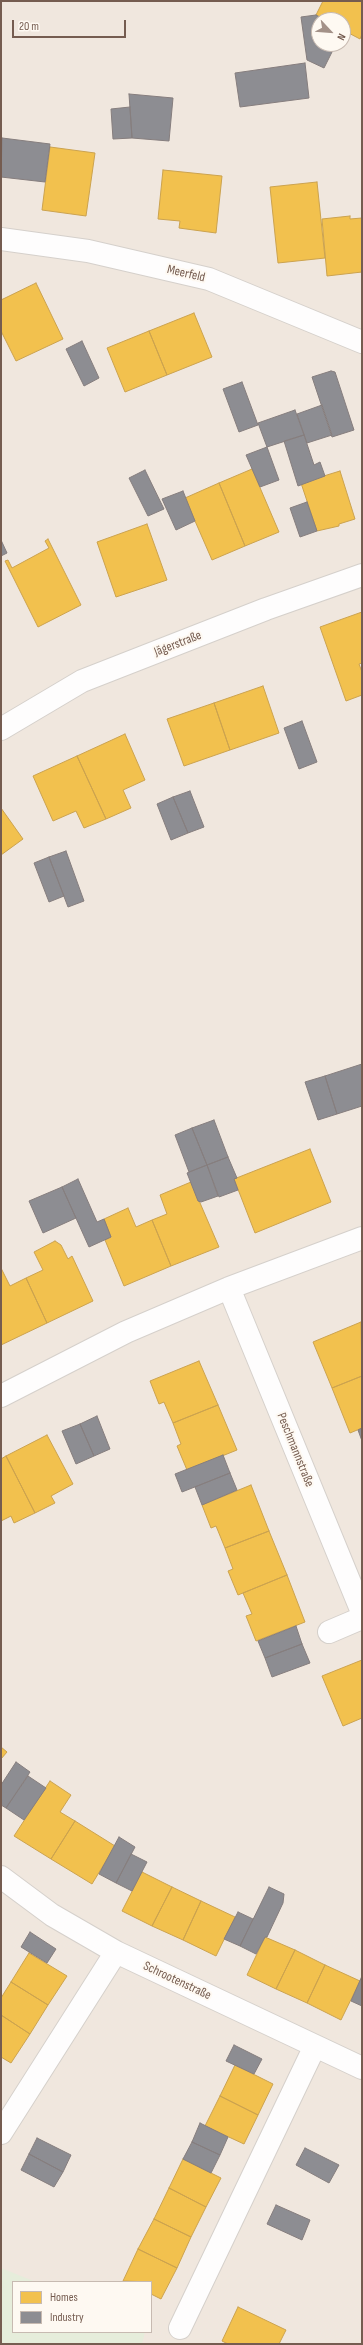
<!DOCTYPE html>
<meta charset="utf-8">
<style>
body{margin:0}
#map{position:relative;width:363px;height:2345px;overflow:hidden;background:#f8f4f0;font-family:"Sofia Sans Condensed",sans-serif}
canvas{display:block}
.frame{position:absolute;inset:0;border:2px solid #755c50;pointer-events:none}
.legend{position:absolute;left:12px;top:2281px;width:140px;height:52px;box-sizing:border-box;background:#fef9f2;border:1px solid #c7bab1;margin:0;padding:5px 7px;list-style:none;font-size:12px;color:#755c50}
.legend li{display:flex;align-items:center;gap:8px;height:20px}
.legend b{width:20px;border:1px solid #c7bab1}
.north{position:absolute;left:311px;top:12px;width:40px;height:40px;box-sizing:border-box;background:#fef9f2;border:1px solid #c7bab1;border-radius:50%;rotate:116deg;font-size:11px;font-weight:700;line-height:16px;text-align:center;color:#755c50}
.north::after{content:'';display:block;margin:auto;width:14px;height:18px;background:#a39188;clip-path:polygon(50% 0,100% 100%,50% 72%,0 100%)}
.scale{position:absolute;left:12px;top:20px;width:114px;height:18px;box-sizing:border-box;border:2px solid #755c50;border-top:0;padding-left:5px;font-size:12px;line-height:14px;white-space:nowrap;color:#755c50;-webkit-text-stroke:3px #fef9f2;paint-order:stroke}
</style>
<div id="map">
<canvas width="363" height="2345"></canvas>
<div class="frame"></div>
<ul class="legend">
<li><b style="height:11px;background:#f2c14e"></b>Homes</li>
<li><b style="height:11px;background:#8d8d92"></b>Industry</li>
</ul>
<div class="north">N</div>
<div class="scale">20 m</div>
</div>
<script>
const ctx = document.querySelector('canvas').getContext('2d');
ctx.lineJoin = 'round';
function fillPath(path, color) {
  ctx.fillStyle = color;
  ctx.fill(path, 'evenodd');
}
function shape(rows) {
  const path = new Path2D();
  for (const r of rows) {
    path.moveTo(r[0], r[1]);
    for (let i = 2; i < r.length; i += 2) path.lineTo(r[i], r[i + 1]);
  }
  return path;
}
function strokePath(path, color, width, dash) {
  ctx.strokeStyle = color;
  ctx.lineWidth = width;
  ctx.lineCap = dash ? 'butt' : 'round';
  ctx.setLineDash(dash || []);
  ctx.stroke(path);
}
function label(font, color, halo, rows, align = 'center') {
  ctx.font = font + ' "Sofia Sans Condensed",sans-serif';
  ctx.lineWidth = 4;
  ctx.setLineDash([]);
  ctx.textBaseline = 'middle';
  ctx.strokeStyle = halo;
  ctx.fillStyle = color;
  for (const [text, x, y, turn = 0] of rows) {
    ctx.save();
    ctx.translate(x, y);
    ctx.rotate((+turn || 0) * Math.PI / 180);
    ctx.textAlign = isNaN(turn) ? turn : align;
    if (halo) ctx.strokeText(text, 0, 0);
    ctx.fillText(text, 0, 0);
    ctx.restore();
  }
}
const residential = shape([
 [1,1,362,1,362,2344,1,2344],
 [319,20,343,20,343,44,319,44],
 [13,2282,151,2282,151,2332,13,2332]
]);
const green = shape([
 [1,2268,36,2282,13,2282,13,2332,145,2332,142,2344,1,2344]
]);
const homes = shape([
 [323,1,362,1,362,34,360,39,343,30,343,20,325,20,316,15,323,1],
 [50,147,95,153,86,216,42,210,50,147],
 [163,170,222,176,216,233,179,228,180,221,158,219,163,170],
 [317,182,325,258,278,263,270,187,317,182],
 [350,216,350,219,362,218,362,272,327,276,322,219,350,216],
 [36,283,63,339,16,361,1,331,1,300,36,283],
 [194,313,212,357,167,375,149,331,194,313],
 [149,331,167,375,125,392,107,348,149,331],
 [252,469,279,532,245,546,219,483,252,469],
 [340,471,355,519,339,524,339,526,317,531,301,483,340,471],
 [219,483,245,546,212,560,185,498,219,483],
 [147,524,167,580,116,597,97,542,147,524],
 [48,539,81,605,38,627,5,561,8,560,12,568,49,548,45,541,48,539],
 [362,612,362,663,359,664,362,672,362,695,346,701,320,627,362,612],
 [263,686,279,733,230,750,214,703,263,686],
 [214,703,230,750,184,766,167,719,214,703],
 [125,734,145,780,123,790,131,808,106,819,77,756,125,734],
 [77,756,106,819,84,828,76,811,53,821,33,776,77,756],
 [1,808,23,839,1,855,1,808],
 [310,1149,331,1202,255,1233,234,1179,310,1149],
 [191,1182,219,1247,171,1266,152,1220,167,1214,160,1195,191,1182],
 [128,1208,136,1227,152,1220,171,1266,124,1286,105,1240,111,1237,104,1219,128,1208],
 [55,1241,61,1245,68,1259,72,1256,93,1301,47,1323,26,1278,43,1270,34,1252,55,1241],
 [1,1268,10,1286,26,1278,47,1323,1,1345,1,1268],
 [361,1322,362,1376,332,1388,313,1342,361,1322],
 [199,1361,218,1405,173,1423,164,1402,159,1404,150,1381,199,1361],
 [362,1376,362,1428,350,1433,332,1388,362,1376],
 [218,1405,237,1450,187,1470,177,1446,181,1444,173,1423,218,1405],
 [47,1435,73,1484,51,1496,55,1503,35,1513,6,1456,47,1435],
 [6,1456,35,1513,14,1523,11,1516,1,1521,1,1459,6,1456],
 [251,1485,269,1531,225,1548,216,1526,211,1528,202,1505,251,1485],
 [269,1531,287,1575,238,1595,228,1571,233,1569,225,1548,269,1531],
 [287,1575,305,1622,256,1641,246,1616,252,1614,243,1593,287,1575],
 [362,1660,362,1718,343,1726,322,1676,362,1660],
 [1,1747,7,1752,1,1759,1,1747],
 [50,1781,71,1795,60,1812,75,1821,51,1859,14,1836,50,1781],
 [75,1821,115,1846,92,1884,51,1859,75,1821],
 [142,1872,172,1887,152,1926,122,1911,142,1872],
 [172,1887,201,1901,183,1940,152,1926,172,1887],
 [201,1901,235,1917,216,1956,183,1940,201,1901],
 [265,1937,295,1950,276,1989,247,1975,265,1937],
 [295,1950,325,1965,307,2003,276,1989,295,1950],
 [29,1953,67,1976,48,2005,11,1982,29,1953],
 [325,1965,360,1981,341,2020,307,2003,325,1965],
 [11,1982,48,2005,30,2034,1,2015,1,1998,11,1982],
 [1,2015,30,2034,11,2063,1,2057,1,2015],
 [235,2065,273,2084,258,2115,220,2096,235,2065],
 [220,2096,258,2115,244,2144,205,2126,220,2096],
 [183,2159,221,2178,206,2207,169,2188,183,2159],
 [169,2188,206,2207,191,2237,154,2219,169,2188],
 [154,2219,191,2237,177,2268,138,2249,154,2219],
 [138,2249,177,2268,161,2299,151,2294,151,2282,123,2281,138,2249],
 [238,2307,286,2330,279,2344,228,2344,222,2341,238,2307]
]);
const industry = shape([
 [316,15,325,20,319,20,319,44,336,44,324,68,307,60,301,17,316,15],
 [305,63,309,98,240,107,235,73,305,63],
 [129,94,173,98,169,141,132,138,129,94],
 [130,107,132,138,113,139,111,109,130,107],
 [2,138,50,144,45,182,1,177,2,138],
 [82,341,99,378,84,386,66,349,82,341],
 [331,371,335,372,354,430,332,437,312,377,331,371],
 [242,382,258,425,239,432,223,389,242,382],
 [322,405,332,435,307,443,297,414,322,405],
 [295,410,304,435,267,447,258,423,295,410],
 [304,435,314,465,320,462,325,476,298,486,284,441,304,435],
 [267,447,279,480,260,487,246,455,267,447],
 [145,470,164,509,148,516,129,478,145,470],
 [183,491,195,521,176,530,162,499,183,491],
 [307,502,317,531,300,537,290,508,307,502],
 [1,540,7,553,1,556,1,540],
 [302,721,317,762,299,769,284,728,302,721],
 [190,791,204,827,188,833,173,797,190,791],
 [173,797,188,833,171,840,157,804,173,797],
 [66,851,84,901,68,907,49,857,66,851],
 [49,857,64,896,49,902,34,863,49,857],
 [362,1064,362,1106,337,1114,325,1076,362,1064],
 [325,1076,337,1114,318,1120,305,1082,325,1076],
 [214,1120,228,1157,207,1165,192,1128,214,1120],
 [192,1128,207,1165,189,1172,175,1135,192,1128],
 [228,1157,237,1178,234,1179,238,1190,219,1197,207,1165,228,1157],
 [207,1165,218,1196,201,1202,198,1201,187,1173,207,1165],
 [78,1179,97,1222,104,1219,111,1237,89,1247,62,1187,78,1179],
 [62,1187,76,1218,43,1233,29,1201,62,1187],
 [97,1416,110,1449,94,1456,80,1424,97,1416],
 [80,1424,94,1456,76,1464,62,1431,80,1424],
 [362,1428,362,1441,358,1430,362,1428],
 [223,1455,230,1473,182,1492,175,1474,223,1455],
 [230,1473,237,1490,202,1505,195,1487,230,1473],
 [296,1626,302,1644,265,1658,258,1641,296,1626],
 [302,1644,310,1663,272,1677,265,1658,302,1644],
 [16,1762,30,1772,6,1808,1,1805,1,1785,16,1762],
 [28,1776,46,1788,24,1820,6,1808,28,1776],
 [119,1837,135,1847,116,1883,99,1874,119,1837],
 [131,1854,147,1862,132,1891,116,1883,131,1854],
 [269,1887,284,1894,283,1903,267,1937,265,1937,256,1954,240,1946,269,1887],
 [238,1912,253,1919,240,1946,224,1939,238,1912],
 [30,1932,56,1949,47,1963,21,1947,30,1932],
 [362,1976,362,2006,351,2001,362,1976],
 [234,2045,262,2059,254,2074,226,2061,234,2045],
 [200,2123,228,2137,220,2155,192,2142,200,2123],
 [37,2138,71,2155,63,2172,29,2154,37,2138],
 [192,2142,220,2155,211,2173,183,2159,192,2142],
 [305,2148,339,2165,329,2183,296,2165,305,2148],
 [29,2154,63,2172,54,2187,21,2170,29,2154],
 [276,2205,310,2220,302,2240,267,2224,276,2205]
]);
const minor = shape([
 [1,239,88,251,209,279,362,342],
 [1,729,82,681,266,609,362,575],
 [229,1288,362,1612],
 [1,1396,126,1332,229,1288,362,1238],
 [329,1632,362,1618],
 [1,1877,52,1915,116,1952,362,2068],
 [1,2133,116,1952],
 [180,2328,315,2046]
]);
const streetNames = [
 ["Meerfeld",186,274,13],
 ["Jägerstraße",178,644,-21],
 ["Peschmannstraße",295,1450,68],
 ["Schrootenstraße",177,1981,25]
];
fillPath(residential, '#f0e7de');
fillPath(green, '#e6eddb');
fillPath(homes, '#f2c14e');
strokePath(homes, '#cca34f', 1);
fillPath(industry, '#8d8d92');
strokePath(industry, '#867e7e', 1);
strokePath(minor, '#d5d0cb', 24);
strokePath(minor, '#fefdfd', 22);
label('13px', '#755c50', '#fef9f2', streetNames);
</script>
